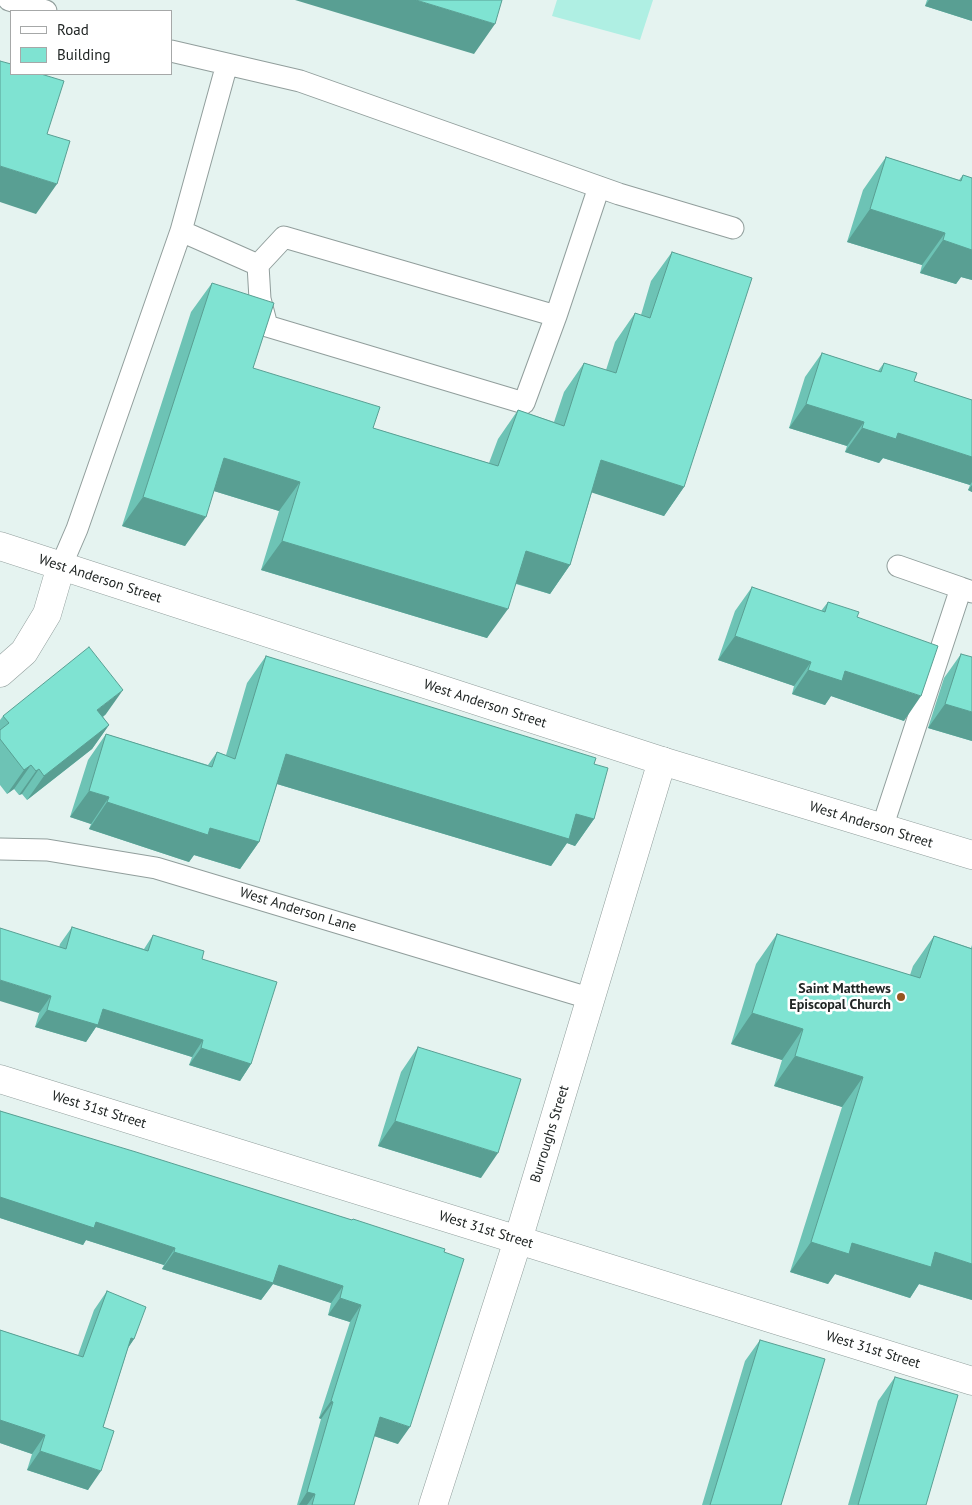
<!DOCTYPE html>
<style>
body{margin:0}
#map{position:relative;width:972px;height:1505px;overflow:hidden;background:#e5f3f0;font-family:"PT Sans",sans-serif}
canvas{display:block}
.legend{position:absolute;left:10px;top:10px;width:162px;height:65px;box-sizing:border-box;background:#fff;border:1px solid #a6a8a8;margin:0;padding:6px 9px;list-style:none;font-size:15px;color:#212625}
.legend li{display:flex;align-items:center;gap:10px;height:25px}
.legend b{width:25px;border:1px solid #a6a8a8}
</style>
<div id="map">
<canvas width="972" height="1505"></canvas>
<ul class="legend">
<li><b style="height:6px;background:#fff"></b>Road</li>
<li><b style="height:14px;background:#7fe3d2"></b>Building</li>
</ul>
</div>
<script>
const ctx = document.querySelector('canvas').getContext('2d');
ctx.lineJoin = 'round';
function fillPath(path, color) {
  ctx.fillStyle = color;
  ctx.fill(path, 'evenodd');
}
function shape(rows) {
  const path = new Path2D();
  for (const r of rows) {
    path.moveTo(r[0], r[1]);
    for (let i = 2; i < r.length; i += 2) path.lineTo(r[i], r[i + 1]);
  }
  return path;
}
function strokePath(path, color, width, dash) {
  ctx.strokeStyle = color;
  ctx.lineWidth = width;
  ctx.lineCap = dash ? 'butt' : 'round';
  ctx.setLineDash(dash || []);
  ctx.stroke(path);
}
function label(font, color, halo, rows, align = 'center') {
  ctx.font = font + ' "PT Sans",sans-serif';
  ctx.lineWidth = 5;
  ctx.setLineDash([]);
  ctx.textBaseline = 'middle';
  ctx.strokeStyle = halo;
  ctx.fillStyle = color;
  for (const [text, x, y, turn = 0] of rows) {
    ctx.save();
    ctx.translate(x, y);
    ctx.rotate((+turn || 0) * Math.PI / 180);
    ctx.textAlign = isNaN(turn) ? turn : align;
    if (halo) ctx.strokeText(text, 0, 0);
    ctx.fillText(text, 0, 0);
    ctx.restore();
  }
}
const green = shape([
 [557,0,653,0,640,40,552,16]
]);
const service = shape([
 [9,0,46,11],
 [171,51,300,81,619,194,733,228],
 [181,231,258,265],
 [556,316,284,237,258,265,260,299,267,326,524,403,556,316,599,187],
 [61,566,77,529,181,231,227,64],
 [898,566,961,588],
 [882,828,961,588,972,592],
 [0,849,47,850,156,868,592,999]
]);
const minor = shape([
 [0,1079,972,1381],
 [433,1505,518,1240,662,761]
]);
const tertiary = shape([
 [0,546,662,761,972,855],
 [0,673,24,652,47,614,61,566]
]);
const wall = shape([
 [927,0,972,0,972,21,925,6],
 [886,157,959,180,963,175,972,178,972,280,961,277,956,284,920,273,922,265,847,242,863,190],
 [672,252,684,487,664,516,592,492,570,565,550,594,516,584,487,638,261,570,279,511,214,491,185,546,122,526,191,312,212,283,253,368,373,428,489,463,498,439,518,410,554,422,564,392,584,363,606,370,615,342,635,313,641,315,651,281],
 [822,353,878,371,884,363,914,381,972,400,972,492,968,490,970,485,883,458,879,463,845,452,847,446,789,428,805,377],
 [752,587,821,611,828,602,857,617,904,721,831,696,825,705,792,694,794,686,718,660,735,611],
 [961,654,972,741,928,728,944,678],
 [266,656,594,764,594,819,575,846,567,843,551,866,277,784,259,842,240,869,194,855,189,862,89,829,91,824,70,817,88,760,106,734,208,765,217,752,226,755,247,683],
 [106,714,103,717,109,725,92,749,27,800,22,794,19,795,14,789,7,794,0,785,0,720,3,716],
 [72,927,144,949,153,935,202,959,251,1064,240,1081,189,1065,192,1057,96,1027,86,1042,35,1027,60,944],
 [777,934,910,975,913,966,934,936,971,948,972,945,972,1300,919,1284,910,1298,835,1274,828,1284,790,1272,842,1107,774,1086,782,1060,731,1044,756,964],
 [418,1047,481,1178,378,1146,401,1072],
 [0,1111,352,1220,353,1219,398,1444,374,1436,354,1505,297,1505,321,1419,319,1418,350,1322,328,1315,331,1303,273,1284,261,1300,162,1269,164,1265,86,1240,83,1245,0,1218],
 [107,1291,134,1339,128,1348,103,1427,88,1490,27,1470,32,1454,0,1443,0,1330,78,1355,94,1310],
 [760,1340,781,1505,702,1505,745,1361],
 [895,1377,926,1505,848,1505,878,1401]
]);
const shadedWall = shape([
 [295,0,416,0,495,24,474,54],
 [929,0,972,0,972,21,925,6],
 [0,166,57,184,36,214,0,202],
 [870,209,945,233,922,265,847,242],
 [943,240,972,250,972,280,961,277,956,284,920,273],
 [806,404,864,422,847,446,789,428],
 [862,428,898,433,972,457,972,482,970,485,883,458,879,463,845,452],
 [224,458,300,482,279,511,204,488],
 [601,460,684,487,664,516,581,489],
 [972,485,972,492,968,490],
 [143,497,206,517,185,546,122,526],
 [282,541,508,609,487,638,261,570],
 [526,551,570,565,550,594,505,580],
 [735,636,811,662,794,686,718,660],
 [808,670,845,671,921,696,904,721,831,696,825,705,792,694],
 [123,690,106,714,80,734,97,710],
 [945,704,972,712,972,741,928,728],
 [109,725,92,749,27,800,44,776],
 [286,754,576,814,594,819,575,846,567,843,551,866,267,781],
 [31,765,14,789,7,794,24,770],
 [39,769,22,794,19,795,36,771],
 [89,791,109,797,91,824,70,817],
 [107,802,210,828,259,842,240,869,194,855,189,862,89,829],
 [0,980,51,996,39,1013,0,1001],
 [103,1009,203,1040,192,1057,96,1027,86,1042,35,1027,47,1010],
 [752,1013,803,1029,782,1060,731,1044],
 [201,1048,251,1064,240,1081,189,1065],
 [795,1056,863,1077,842,1107,774,1086],
 [395,1121,498,1153,481,1178,378,1146],
 [0,1197,96,1222,175,1248,164,1265,86,1240,83,1245,0,1218],
 [811,1242,852,1243,935,1252,972,1264,972,1300,919,1284,910,1298,835,1274,828,1284,790,1272],
 [174,1252,279,1265,343,1286,331,1303,273,1284,261,1300,162,1269],
 [340,1298,361,1305,350,1322,328,1315],
 [131,1338,134,1339,121,1358],
 [331,1401,333,1402,321,1419,319,1418],
 [380,1417,410,1427,398,1444,368,1434],
 [0,1420,45,1435,32,1454,0,1443],
 [40,1451,101,1471,88,1490,27,1470],
 [307,1492,315,1494,307,1505,299,1505]
]);
const building = shape([
 [416,0,502,0,495,24,416,0],
 [0,61,11,64,11,74,41,74,64,81,47,134,70,141,57,184,0,166,0,61],
 [886,157,961,181,963,175,972,178,972,250,943,240,945,233,870,209,886,157],
 [672,252,752,278,684,487,601,460,570,565,526,551,508,609,282,541,300,482,224,458,206,517,143,497,212,283,274,303,253,368,380,407,373,428,498,466,518,410,564,426,584,363,616,373,635,313,650,318,672,252],
 [822,353,881,372,884,363,917,373,914,381,972,400,972,457,898,433,896,439,862,428,864,422,806,404,822,353],
 [752,587,825,612,828,602,859,612,857,617,938,646,921,696,845,671,842,681,808,670,811,662,735,636,752,587],
 [89,647,123,690,97,710,109,725,44,776,39,769,36,771,31,765,24,770,0,739,0,730,9,723,3,716,89,647],
 [961,654,972,657,972,712,945,704,961,654],
 [266,656,596,758,594,764,608,768,594,819,576,814,569,839,286,754,259,842,210,828,208,835,107,802,109,797,89,791,106,734,212,767,217,752,235,759,266,656],
 [72,927,148,951,153,935,204,951,202,959,277,982,251,1064,201,1048,203,1040,103,1009,98,1025,47,1010,51,996,0,980,0,928,66,949,72,927],
 [777,934,920,978,934,936,972,949,972,1264,935,1252,931,1267,852,1243,849,1254,811,1242,863,1077,795,1056,803,1029,752,1013,777,934],
 [418,1047,521,1079,498,1153,395,1121,418,1047],
 [0,1111,136,1152,352,1220,353,1219,445,1249,444,1252,464,1259,410,1427,380,1417,354,1505,312,1505,315,1494,307,1492,333,1402,331,1401,361,1305,340,1298,343,1286,279,1265,273,1283,174,1252,175,1248,96,1222,94,1228,0,1197,0,1111],
 [107,1291,146,1307,134,1339,131,1338,103,1427,114,1431,101,1471,40,1451,45,1435,0,1420,0,1330,83,1357,107,1291],
 [760,1340,825,1359,781,1505,710,1505,760,1340],
 [895,1377,958,1395,926,1505,858,1505,895,1377]
]);
const markers = [
 [901,997,5,"#96561f"]
];
const streetNames = [
 ["West Anderson Street",100,579,18],
 ["West Anderson Street",485,704,18],
 ["West Anderson Street",871,825,17],
 ["West Anderson Lane",298,910,17],
 ["West 31st Street",99,1110,17],
 ["Burroughs Street",550,1134,-73],
 ["West 31st Street",486,1230,17],
 ["West 31st Street",873,1350,17]
];
const poiNames = [
 ["Saint Matthews",891,989],
 ["Episcopal Church",891,1005]
];
fillPath(green, '#afefe3');
strokePath(service, '#919e9c', 23);
strokePath(minor, '#919e9c', 29);
strokePath(tertiary, '#919e9c', 29);
strokePath(service, '#fff', 21);
strokePath(minor, '#fff', 28);
strokePath(tertiary, '#fff', 28);
fillPath(wall, '#6dc3b5');
fillPath(shadedWall, '#599f93');
fillPath(building, '#7fe3d2');
strokePath(building, '#599f93', 1);
for (const [x, y, r, color] of markers) {
  const dot = new Path2D();
  dot.arc(x, y, r, 0, 2 * Math.PI);
  ctx.fillStyle = color;
  ctx.fill(dot);
  strokePath(dot, '#fff', 2);
}
label('14px', '#212625', '#fff', streetNames);
label('bold 14px', '#212625', '#fff', poiNames, 'right');
</script>
